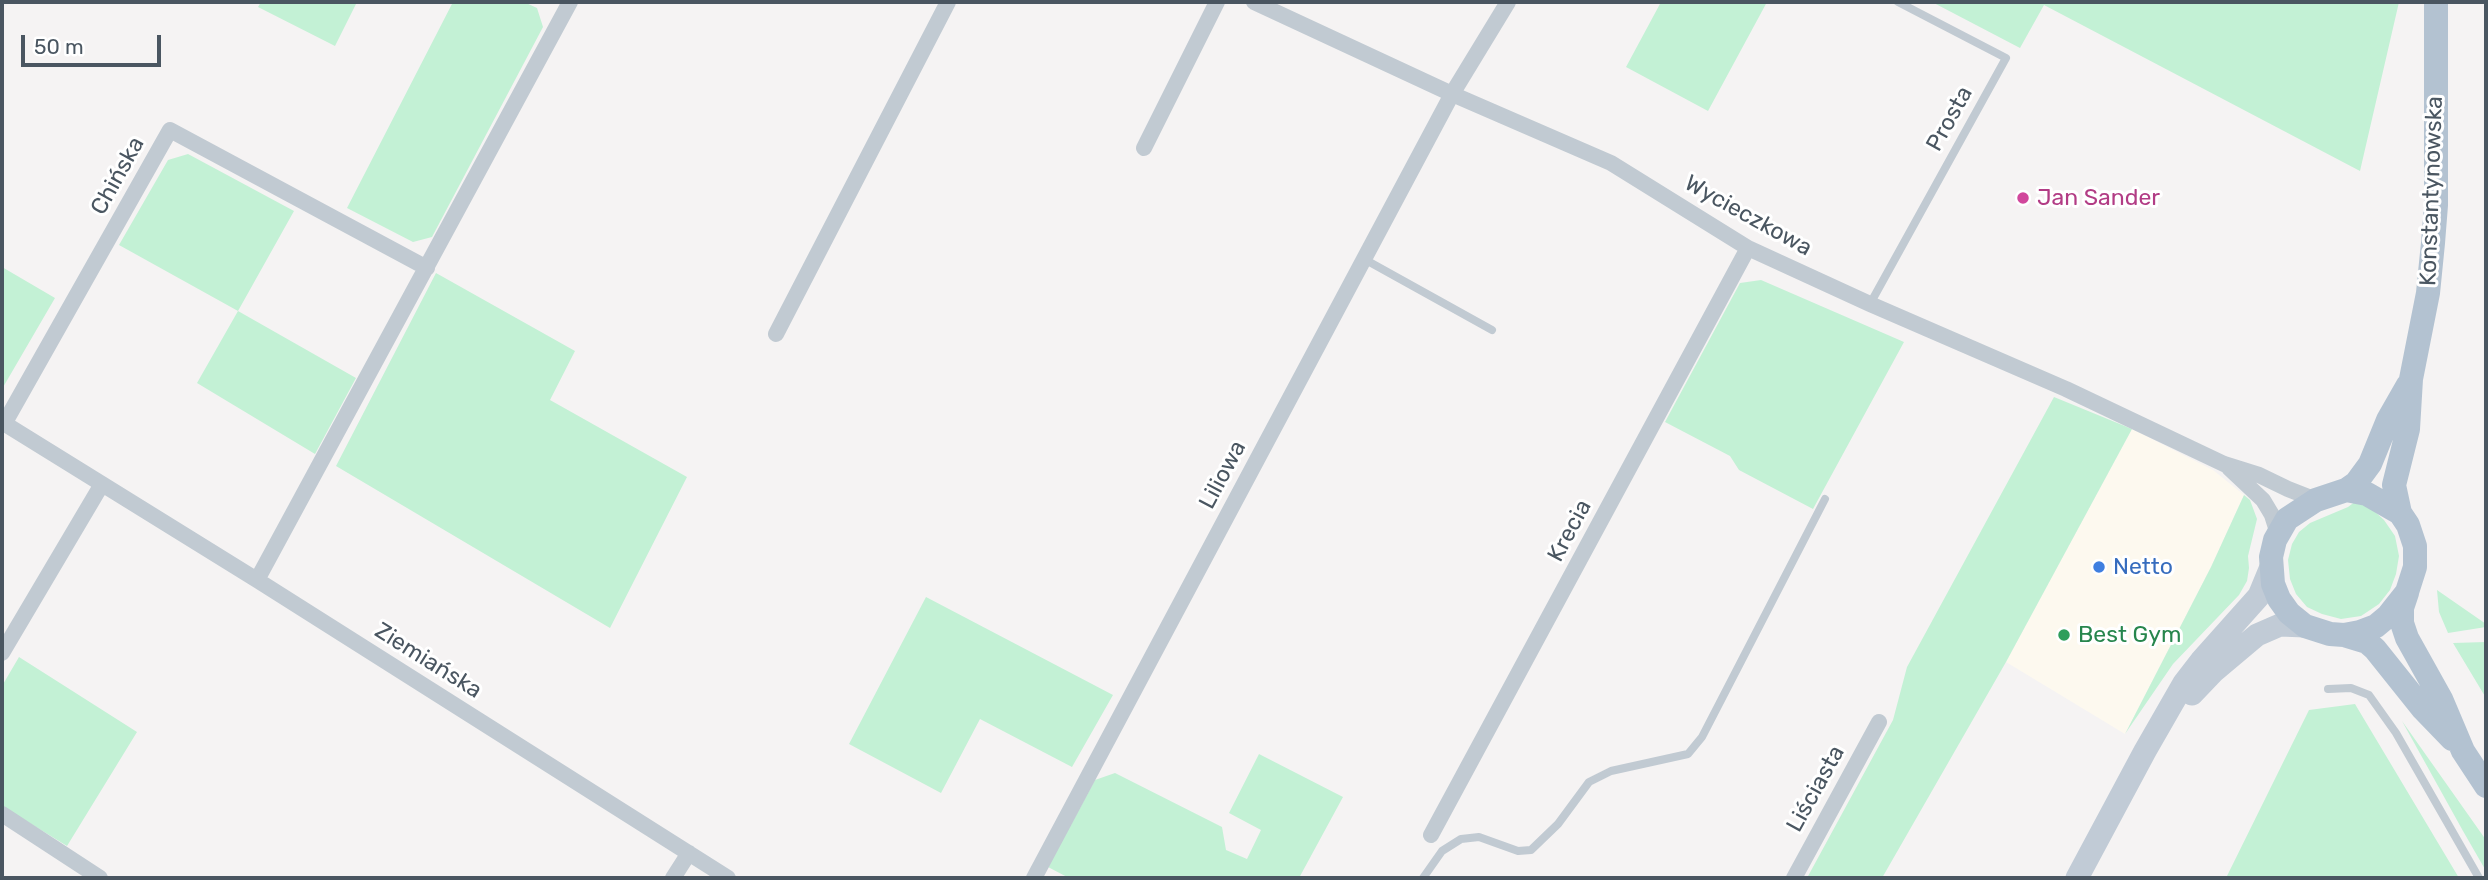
<!DOCTYPE html>
<meta charset="utf-8">
<style>
body{margin:0}
#map{position:relative;width:2488px;height:880px;overflow:hidden;background:#f5f3f3;font-family:Rubik,sans-serif}
canvas{display:block}
.frame{position:absolute;inset:0;border:4px solid #4a5661;pointer-events:none}
.scale{position:absolute;left:21px;top:35px;width:140px;height:32px;box-sizing:border-box;border:4px solid #4a5661;border-top:0;padding-left:9px;font-size:21px;line-height:24px;white-space:nowrap;color:#4a5661;-webkit-text-stroke:5px #fff;paint-order:stroke}
</style>
<div id="map">
<canvas width="2488" height="880"></canvas>
<div class="frame"></div>
<div class="scale">50 m</div>
</div>
<script>
const ctx = document.querySelector('canvas').getContext('2d');
ctx.lineJoin = 'round';
function fillPath(path, color) {
  ctx.fillStyle = color;
  ctx.fill(path, 'evenodd');
}
function shape(rows) {
  const path = new Path2D();
  for (const r of rows) {
    path.moveTo(r[0], r[1]);
    for (let i = 2; i < r.length; i += 2) path.lineTo(r[i], r[i + 1]);
  }
  return path;
}
function strokePath(path, color, width, dash) {
  ctx.strokeStyle = color;
  ctx.lineWidth = width;
  ctx.lineCap = dash ? 'butt' : 'round';
  ctx.setLineDash(dash || []);
  ctx.stroke(path);
}
function label(font, color, halo, rows, align = 'center') {
  ctx.font = font + ' Rubik,sans-serif';
  ctx.lineWidth = 6;
  ctx.setLineDash([]);
  ctx.textBaseline = 'middle';
  ctx.strokeStyle = halo;
  ctx.fillStyle = color;
  for (const [text, x, y, turn = 0] of rows) {
    ctx.save();
    ctx.translate(x, y);
    ctx.rotate((+turn || 0) * Math.PI / 180);
    ctx.textAlign = isNaN(turn) ? turn : align;
    if (halo) ctx.strokeText(text, 0, 0);
    ctx.fillText(text, 0, 0);
    ctx.restore();
  }
}
const commercial = shape([
 [2132,429,2213,470,2244,495,2211,567,2125,734,2006,662]
]);
const green = shape([
 [261,2,357,2,335,46,258,7],
 [453,2,524,2,537,8,543,27,432,237,413,242,347,208],
 [1661,2,1767,2,1708,111,1626,67],
 [1932,2,2399,2,2360,171,2044,5,2020,48],
 [188,154,294,211,238,311,356,378,315,454,197,383,238,311,119,245,168,160],
 [2,267,55,298,2,389],
 [436,273,575,351,550,400,687,477,610,628,336,466],
 [1761,280,1904,342,1813,509,1739,470,1730,456,1665,422,1740,283],
 [2054,397,2132,429,2006,662,1882,878,1807,878,1893,720,1907,667],
 [2244,495,2250,500,2257,519,2248,556,2249,568,2247,581,2239,595,2173,664,2125,734,2211,567],
 [2356,501,2371,508,2384,520,2395,536,2399,556,2396,574,2390,590,2379,604,2361,616,2341,619,2322,614,2307,607,2296,594,2290,579,2288,560,2292,544,2299,532,2310,523,2348,507],
 [2437,590,2486,624,2486,627,2448,633,2439,612],
 [926,597,1113,695,1072,767,980,719,941,793,849,744],
 [2486,642,2486,698,2453,643],
 [19,657,137,732,67,846,2,806,2,686],
 [2355,704,2459,878,2226,878,2309,710],
 [2402,721,2486,840,2486,871,2463,831],
 [1259,754,1343,797,1299,878,1069,878,1048,867,1095,780,1115,773,1222,827,1226,850,1247,859,1261,830,1229,813]
]);
const service = shape([
 [1364,259,1492,330],
 [1870,304,2006,58,1898,2],
 [2328,689,2351,688,2369,695,2396,733,2479,878],
 [1423,878,1442,851,1461,839,1479,837,1518,851,1531,850,1558,824,1589,782,1611,771,1688,754,1702,737,1825,499]
]);
const minor = shape([
 [1254,2,1452,94,1611,163,1748,248,1870,304,2066,389,2224,464,2259,475,2288,489,2316,500],
 [1144,148,1217,2],
 [776,334,948,2],
 [2,422,257,580,728,878],
 [4,424,170,130,427,268],
 [2229,468,2263,500,2272,515,2278,534],
 [257,580,570,2],
 [2,653,102,484],
 [2,814,100,878],
 [1431,835,1748,248],
 [673,878,689,853],
 [1034,878,1452,94,1508,2],
 [1794,878,1879,722]
]);
const secondary = shape([
 [2192,694,2213,672,2257,635,2280,625,2305,626],
 [2077,878,2145,751,2184,683,2201,661,2259,596,2271,567]
]);
const primary = shape([
 [2346,490,2367,494,2400,513,2408,525,2415,546,2415,567,2407,592,2388,616,2376,626,2360,632,2344,635,2330,634,2305,626,2289,613,2279,599,2273,584,2271,557,2275,540,2287,519,2316,500,2346,490],
 [2346,490,2356,483,2370,464,2388,420,2408,385],
 [2400,513,2394,485,2408,429,2411,379,2428,293,2433,243,2436,205,2436,2],
 [2407,593,2402,608,2402,623,2407,638,2441,699,2463,751,2486,786],
 [2344,635,2367,642,2375,649,2423,709,2452,739]
]);
const markers = [
 [2023,198,7,"#d1479c"],
 [2099,567,7,"#3f7fe0"],
 [2064,635,7,"#2e9e5b"]
];
const streetNames = [
 ["Prosta",1950,119,-61],
 ["Chińska",118,176,-61],
 ["Konstantynowska",2432,191,-88],
 ["Wycieczkowa",1748,216,29],
 ["Liliowa",1223,475,-62],
 ["Krecia",1570,531,-62],
 ["Ziemiańska",428,661,32],
 ["Liściasta",1816,789,-61]
];
const hotelNames = [
 ["Jan Sander",2037,198]
];
const shopNames = [
 ["Netto",2113,567]
];
const leisureNames = [
 ["Best Gym",2078,635]
];
fillPath(commercial, '#fdf9ef');
fillPath(green, '#c3f1d5');
strokePath(service, '#c1cad2', 8);
strokePath(minor, '#c1cad2', 16);
strokePath(secondary, '#c1cbd6', 23);
strokePath(primary, '#b3c2d1', 24);
for (const [x, y, r, color] of markers) {
  const dot = new Path2D();
  dot.arc(x, y, r, 0, 2 * Math.PI);
  ctx.fillStyle = color;
  ctx.fill(dot);
  strokePath(dot, '#fff', 2.5);
}
label('23px', '#4a5661', '#fff', streetNames);
label('23px', '#b23c85', '#fff', hotelNames, 'left');
label('23px', '#366cbe', '#fff', shopNames, 'left');
label('23px', '#27864d', '#fff', leisureNames, 'left');
</script>
